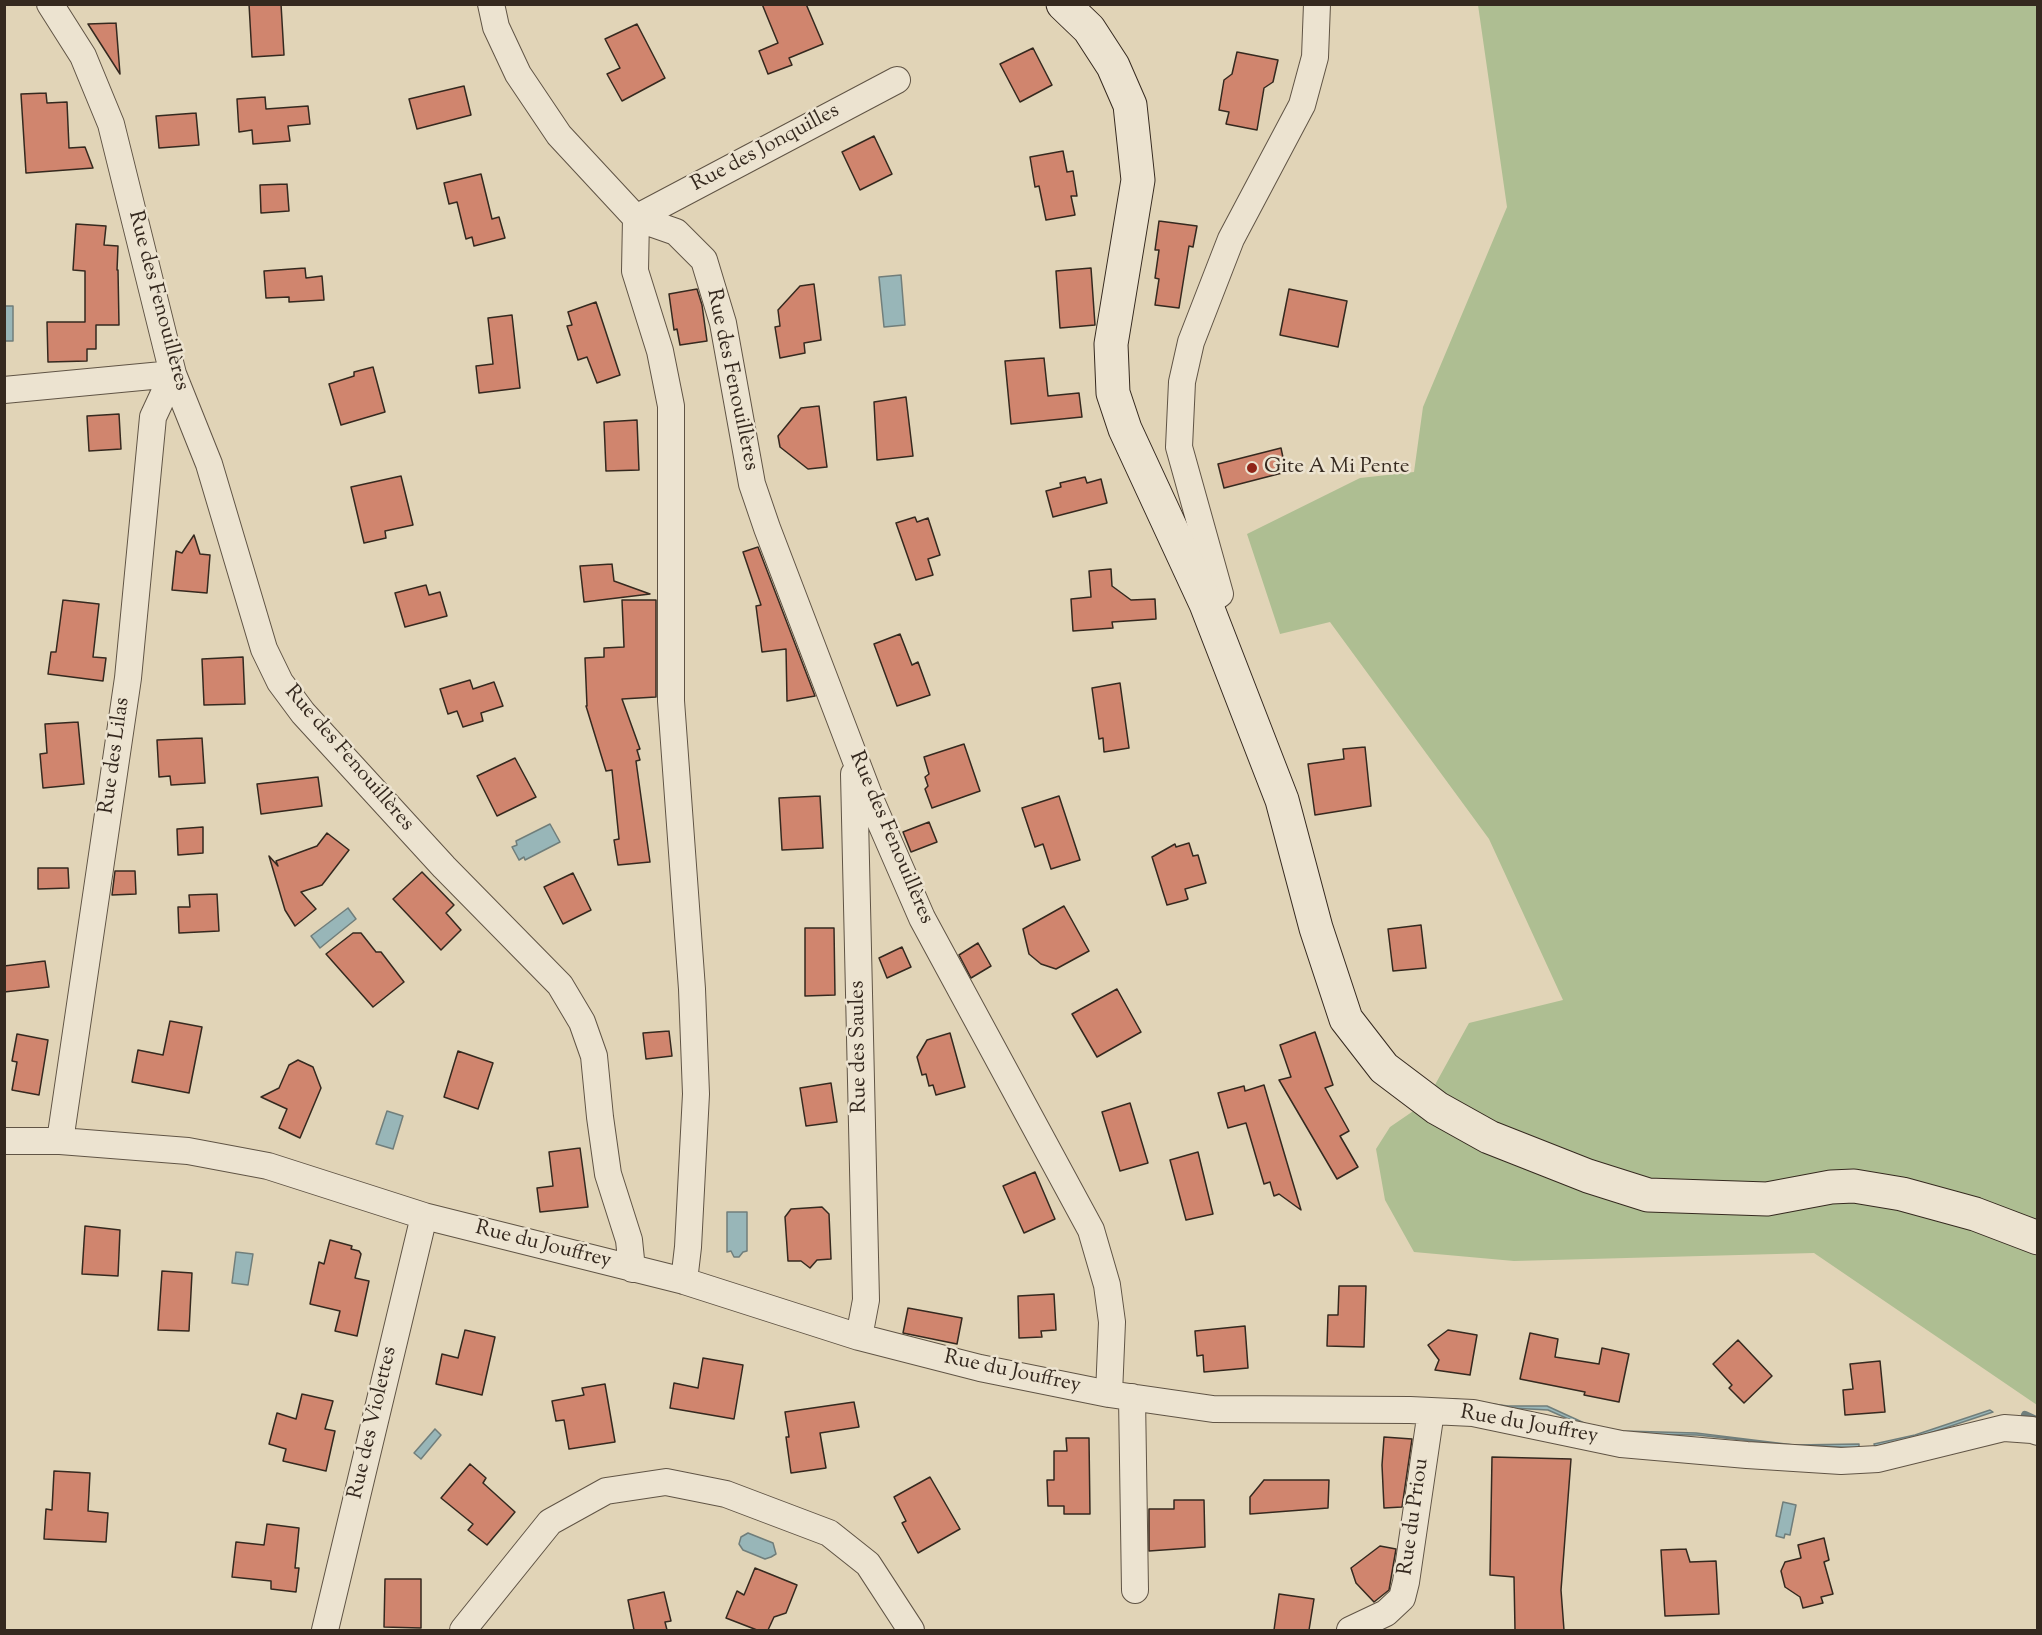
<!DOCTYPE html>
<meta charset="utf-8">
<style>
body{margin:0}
#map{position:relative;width:2042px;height:1635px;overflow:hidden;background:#e1d4b7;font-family:"Sorts Mill Goudy",serif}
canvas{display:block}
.frame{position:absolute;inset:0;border:6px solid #35291f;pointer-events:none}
</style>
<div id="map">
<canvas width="2042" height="1635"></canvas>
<div class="frame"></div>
</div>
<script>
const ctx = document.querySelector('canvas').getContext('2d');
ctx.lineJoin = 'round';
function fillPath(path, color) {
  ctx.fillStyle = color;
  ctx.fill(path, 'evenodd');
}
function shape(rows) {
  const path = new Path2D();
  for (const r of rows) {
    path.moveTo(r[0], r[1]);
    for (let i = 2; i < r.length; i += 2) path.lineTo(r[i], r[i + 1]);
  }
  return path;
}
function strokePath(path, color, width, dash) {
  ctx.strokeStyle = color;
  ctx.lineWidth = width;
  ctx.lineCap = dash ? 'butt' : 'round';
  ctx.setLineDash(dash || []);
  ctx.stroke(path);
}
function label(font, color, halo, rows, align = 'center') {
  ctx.font = font + ' "Sorts Mill Goudy",serif';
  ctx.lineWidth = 5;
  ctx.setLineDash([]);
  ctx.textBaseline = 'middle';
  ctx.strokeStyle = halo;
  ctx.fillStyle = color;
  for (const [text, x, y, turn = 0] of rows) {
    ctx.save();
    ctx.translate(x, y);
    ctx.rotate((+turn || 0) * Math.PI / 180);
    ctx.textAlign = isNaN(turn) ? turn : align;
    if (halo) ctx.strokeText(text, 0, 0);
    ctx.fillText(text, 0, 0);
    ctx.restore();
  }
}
const green = shape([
 [1478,5,2037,5,2037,1405,1814,1253,1514,1261,1414,1252,1385,1200,1376,1149,1390,1127,1425,1103,1469,1023,1563,1000,1489,839,1330,622,1280,634,1247,534,1360,478,1414,472,1423,407,1507,207]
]);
const water = shape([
 [901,275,905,325,884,327,879,277,901,275],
 [4,306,13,306,13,341,5,341,4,306],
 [550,824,560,842,525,860,524,857,519,860,512,847,517,845,516,841,550,824],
 [348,908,356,919,320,948,311,936,348,908],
 [387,1111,403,1116,393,1149,376,1144,387,1111],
 [727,1212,747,1212,747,1251,743,1252,739,1257,734,1257,731,1251,727,1252,727,1212],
 [236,1252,253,1254,248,1285,232,1283,236,1252],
 [1432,1399,1455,1399,1508,1406,1547,1406,1593,1427,1623,1431,1696,1433,1794,1445,1859,1444,1859,1448,1779,1444,1697,1435,1631,1434,1589,1428,1548,1410,1493,1407,1432,1399],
 [1990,1410,1993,1412,1915,1438,1875,1447,1874,1444,1915,1435,1990,1410],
 [435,1429,441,1435,421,1459,414,1453,435,1429],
 [1783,1502,1796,1505,1790,1535,1785,1534,1784,1538,1776,1536,1783,1502],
 [748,1533,773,1543,776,1554,771,1557,765,1559,743,1550,739,1544,741,1537,748,1533]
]);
const stream = shape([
 [2025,1415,2038,1421]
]);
const building = shape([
 [249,4,281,4,284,55,252,57,249,4],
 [762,4,806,4,823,44,789,58,792,65,768,74,759,51,778,43,762,4],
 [116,23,120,74,88,24,116,23],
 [637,24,665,78,622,101,607,74,620,68,605,39,637,24],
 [1033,48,1052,85,1020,102,1000,64,1033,48],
 [1237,52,1278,60,1273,82,1264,88,1257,130,1226,124,1229,112,1219,110,1224,80,1232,74,1237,52],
 [464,86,471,115,417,129,409,99,464,86],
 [46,93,47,103,67,102,69,148,85,147,93,168,26,173,21,94,46,93],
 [265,97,266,109,308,106,310,124,288,126,290,141,253,144,252,130,239,132,237,99,265,97],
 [196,113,199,145,159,148,156,116,196,113],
 [874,136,892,174,860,190,842,152,874,136],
 [1063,151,1067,172,1073,171,1077,196,1071,196,1075,215,1046,220,1039,186,1035,187,1030,157,1063,151],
 [481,174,492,219,499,217,505,238,474,246,472,237,466,239,457,202,449,204,444,183,481,174],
 [287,184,289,211,261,213,260,185,287,184],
 [1159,221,1197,226,1193,247,1189,246,1179,308,1155,305,1159,279,1155,278,1159,250,1155,250,1159,221],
 [76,224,106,226,104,245,118,246,117,270,118,270,119,325,96,325,96,349,87,349,87,361,48,362,47,322,85,322,85,271,73,270,76,224],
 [305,268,306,278,322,276,324,300,289,302,289,297,266,298,264,271,305,268],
 [1091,268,1095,325,1060,328,1056,271,1091,268],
 [814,284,821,340,804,343,805,353,780,358,775,327,780,326,778,310,800,286,814,284],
 [697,289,702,305,707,341,680,345,677,329,674,330,669,294,697,289],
 [1289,289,1347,301,1338,347,1280,335,1289,289],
 [596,302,620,375,597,383,587,357,578,360,567,326,572,325,568,312,596,302],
 [512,315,520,388,479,393,476,366,493,364,488,318,512,315],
 [1044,358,1048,396,1079,393,1082,417,1011,424,1005,361,1044,358],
 [373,367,385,412,341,425,329,384,354,376,354,372,373,367],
 [906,397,913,456,877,460,874,402,906,397],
 [819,406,827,467,808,469,780,447,778,436,801,408,819,406],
 [119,414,121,449,89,451,87,416,119,414],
 [637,420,639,470,606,471,604,422,637,420],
 [1281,448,1286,472,1224,488,1218,464,1281,448],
 [401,476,413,525,385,531,386,538,364,543,351,487,401,476],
 [1085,477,1087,483,1101,479,1107,503,1053,517,1046,491,1061,487,1060,483,1085,477],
 [915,517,917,522,928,518,940,555,928,559,933,575,916,580,896,523,915,517],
 [194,535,200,554,210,555,207,593,172,590,176,551,182,553,194,535],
 [758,547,815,696,787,701,786,649,762,652,756,606,761,605,743,552,758,547],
 [612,564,614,581,650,594,584,602,580,566,612,564],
 [1111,569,1112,586,1131,600,1155,599,1156,619,1112,622,1113,628,1073,631,1071,599,1091,597,1089,571,1111,569],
 [426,585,429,595,440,592,447,616,405,627,395,593,426,585],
 [63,600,99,604,93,657,106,658,103,681,48,674,51,652,56,652,63,600],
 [622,600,656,600,656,697,622,699,640,749,637,750,640,760,636,761,650,862,618,865,614,840,619,839,612,770,606,771,586,706,587,706,585,658,604,657,604,648,624,647,622,600],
 [900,634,912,665,918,662,930,695,897,706,874,644,900,634],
 [243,657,245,704,204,705,202,659,243,657],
 [470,680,473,689,494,682,503,706,481,713,483,721,463,727,457,711,448,714,440,689,470,680],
 [1120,683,1129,748,1104,752,1103,738,1099,739,1092,688,1120,683],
 [78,722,84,784,43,788,40,754,47,753,45,724,78,722],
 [202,738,205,783,171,785,170,776,159,777,157,740,202,738],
 [964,744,980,791,932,808,925,789,928,786,925,777,929,774,924,757,964,744],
 [1365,747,1371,806,1315,815,1308,764,1344,759,1343,749,1365,747],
 [515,758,536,797,497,816,477,776,515,758],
 [318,777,322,806,261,814,257,784,318,777],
 [820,796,823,848,782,850,779,798,820,796],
 [1059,796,1080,860,1051,869,1043,844,1035,847,1022,808,1059,796],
 [929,822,937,842,911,852,903,832,929,822],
 [203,827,203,853,178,855,177,829,203,827],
 [327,833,349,850,322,885,301,892,316,909,295,926,285,910,269,856,278,866,276,861,317,846,327,833],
 [1189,843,1193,856,1198,855,1206,883,1185,889,1188,899,1186,900,1167,905,1152,857,1175,844,1176,847,1189,843],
 [38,868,68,868,69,888,38,889,38,868],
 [115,871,135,871,136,894,112,895,115,871],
 [422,872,454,905,446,913,461,930,441,950,393,899,422,872],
 [573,873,591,910,563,924,544,887,573,873],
 [217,894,219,931,179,933,178,907,190,907,189,895,217,894],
 [1064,906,1089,951,1056,969,1041,964,1029,954,1023,929,1064,906],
 [1421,925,1426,968,1393,971,1388,929,1421,925],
 [805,928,834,928,835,995,805,996,805,928],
 [353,933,361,933,376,952,381,952,404,982,373,1007,326,954,353,933],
 [978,943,991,966,971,978,959,955,978,943],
 [902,947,911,967,887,978,879,958,902,947],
 [45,961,49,987,4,992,4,966,45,961],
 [1117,989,1141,1032,1097,1057,1072,1014,1117,989],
 [170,1021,202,1027,189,1093,132,1082,138,1050,163,1055,170,1021],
 [669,1031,672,1056,646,1059,643,1033,669,1031],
 [1315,1032,1333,1085,1325,1088,1349,1131,1340,1136,1358,1167,1337,1179,1279,1080,1291,1077,1280,1045,1315,1032],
 [950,1033,965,1087,936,1095,933,1085,929,1086,926,1074,922,1075,917,1057,927,1040,950,1033],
 [17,1034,48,1040,39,1095,12,1090,17,1062,12,1061,17,1034],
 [458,1051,493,1063,478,1109,444,1097,458,1051],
 [298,1060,313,1067,321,1088,300,1138,279,1128,287,1109,261,1097,279,1088,289,1065,298,1060],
 [831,1083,837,1122,806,1126,800,1088,831,1083],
 [1264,1085,1301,1210,1279,1194,1274,1196,1270,1182,1264,1184,1246,1123,1228,1128,1218,1093,1244,1086,1245,1091,1264,1085],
 [1130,1103,1148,1163,1120,1171,1102,1112,1130,1103],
 [580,1148,588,1207,540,1212,537,1188,553,1186,549,1152,580,1148],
 [1198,1152,1213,1214,1186,1220,1170,1160,1198,1152],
 [1035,1172,1055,1219,1024,1233,1003,1186,1035,1172],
 [822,1207,829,1214,831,1259,817,1260,810,1268,801,1261,788,1261,785,1217,791,1209,822,1207],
 [85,1226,120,1230,118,1276,82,1274,85,1226],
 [330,1240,352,1246,351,1249,359,1251,361,1254,355,1278,369,1281,357,1336,335,1331,340,1311,310,1304,319,1262,324,1264,330,1240],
 [162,1271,192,1273,189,1331,158,1330,162,1271],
 [1339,1286,1366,1286,1364,1347,1327,1346,1328,1315,1338,1315,1339,1286],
 [1054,1294,1056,1330,1041,1331,1042,1337,1019,1338,1018,1296,1054,1294],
 [908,1308,962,1318,957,1344,903,1333,908,1308],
 [1245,1326,1248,1368,1204,1372,1203,1355,1197,1356,1195,1331,1245,1326],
 [465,1330,495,1337,482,1395,436,1384,442,1354,458,1358,465,1330],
 [1448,1330,1477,1335,1470,1375,1435,1370,1439,1360,1428,1345,1448,1330],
 [1530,1333,1558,1339,1555,1357,1599,1364,1602,1348,1629,1354,1619,1402,1584,1395,1585,1392,1520,1379,1530,1333],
 [1738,1340,1772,1376,1744,1403,1729,1388,1732,1385,1713,1364,1738,1340],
 [703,1358,743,1365,734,1419,670,1408,674,1383,698,1388,703,1358],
 [1880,1361,1885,1412,1845,1415,1843,1390,1853,1389,1850,1364,1880,1361],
 [605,1384,615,1442,569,1449,564,1420,556,1421,552,1401,584,1395,582,1388,605,1384],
 [302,1394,333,1401,325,1429,335,1431,326,1471,283,1461,286,1449,269,1444,277,1413,296,1419,302,1394],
 [854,1402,859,1427,820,1433,826,1468,791,1473,786,1437,789,1437,785,1412,854,1402],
 [1384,1437,1412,1439,1402,1507,1384,1508,1382,1465,1384,1437],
 [1066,1438,1089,1438,1090,1514,1064,1514,1064,1506,1048,1506,1047,1480,1054,1480,1054,1451,1067,1451,1066,1438],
 [1492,1457,1571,1459,1561,1590,1564,1630,1515,1630,1514,1577,1490,1575,1492,1457],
 [470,1464,486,1478,483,1483,515,1512,487,1545,468,1530,473,1524,441,1498,470,1464],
 [54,1471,90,1473,88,1511,108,1513,106,1542,44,1539,46,1509,52,1510,54,1471],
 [930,1477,960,1529,918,1553,902,1523,906,1521,894,1497,930,1477],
 [1264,1480,1329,1480,1328,1508,1250,1514,1250,1497,1264,1480],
 [1174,1500,1204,1500,1205,1547,1149,1551,1149,1509,1174,1509,1174,1500],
 [267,1524,299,1528,295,1568,299,1568,296,1592,271,1589,271,1581,232,1577,236,1542,264,1545,267,1524],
 [1824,1538,1829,1560,1824,1562,1833,1594,1821,1597,1823,1603,1803,1608,1800,1597,1785,1587,1781,1571,1785,1562,1801,1558,1798,1545,1824,1538],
 [1380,1546,1396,1549,1389,1590,1374,1602,1356,1583,1351,1568,1380,1546],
 [1686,1549,1690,1562,1716,1561,1719,1614,1665,1616,1661,1550,1686,1549],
 [755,1568,797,1585,786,1613,774,1617,768,1630,757,1630,726,1618,737,1591,744,1595,755,1568],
 [385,1579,421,1579,421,1628,384,1627,385,1579],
 [664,1592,671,1621,665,1622,667,1630,634,1630,628,1600,664,1592],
 [1279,1594,1314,1599,1309,1630,1274,1630,1279,1594]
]);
const street = shape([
 [50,4,83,56,111,124,173,374,209,464,264,649,280,682,303,713,444,867,560,985,582,1022,594,1056,600,1117,608,1174,629,1240,632,1269],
 [491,4,496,27,518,74,559,135,636,218,676,232,704,260,723,323,752,484,767,528,872,803,922,918,1091,1230,1107,1285,1112,1322,1109,1394],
 [636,218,635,271,660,351,671,406,671,701,692,989,696,1094,688,1247,684,1281],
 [636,218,897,80],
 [4,390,173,374,153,417,128,678,60,1141],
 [1206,604,1220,594,1179,447,1182,382,1191,342,1231,239,1302,105,1315,57,1317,4],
 [854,774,866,1300,859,1337],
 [4,1141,60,1141,188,1151,268,1166,424,1216,684,1281,859,1337,980,1368,1109,1394,1213,1409,1410,1410,1473,1413,1621,1444,1747,1455,1841,1461,1878,1459,2004,1428,2032,1430,2038,1432],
 [1132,1397,1135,1590],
 [325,1630,424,1216],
 [463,1630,550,1522,606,1491,666,1482,726,1494,829,1533,868,1564,911,1630],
 [1350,1630,1386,1613,1402,1598,1406,1582,1431,1411]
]);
const secondary = shape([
 [1063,4,1089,29,1113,66,1130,105,1138,180,1111,344,1113,393,1125,429,1206,604,1282,800,1316,928,1346,1019,1384,1068,1437,1108,1489,1137,1588,1176,1648,1195,1767,1199,1831,1187,1854,1186,1902,1194,1975,1214,2038,1238]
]);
const markers = [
 [1252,468,6,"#8f2418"]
];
const streetNames = [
 ["Rue des Jonquilles",766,149,-28],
 ["Rue des Fenouillères",157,301,75],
 ["Rue des Fenouillères",731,380,78],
 ["Rue des Lilas",116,756,-82],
 ["Rue des Fenouillères",348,759,49],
 ["Rue des Fenouillères",890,838,67],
 ["Rue des Saules",860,1047,-91],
 ["Rue du Jouffrey",543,1246,14],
 ["Rue du Jouffrey",1012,1373,12],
 ["Rue des Violettes",374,1423,-77],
 ["Rue du Jouffrey",1529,1426,10],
 ["Rue du Priou",1415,1517,-82]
];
const poiNames = [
 ["Gite A Mi Pente",1264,468]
];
fillPath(green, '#aebe92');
fillPath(water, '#98b6b8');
strokePath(water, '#707e7b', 1.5);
strokePath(stream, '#707e7b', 8);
fillPath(building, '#d0856e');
strokePath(building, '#35291f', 1.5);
strokePath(street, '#605445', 28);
strokePath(secondary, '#35291f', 35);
strokePath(street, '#ece3d0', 26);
strokePath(secondary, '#ece3d0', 33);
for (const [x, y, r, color] of markers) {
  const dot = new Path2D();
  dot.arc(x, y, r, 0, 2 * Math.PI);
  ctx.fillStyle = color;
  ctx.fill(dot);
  strokePath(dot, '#ece3d0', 2);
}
label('21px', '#35291f', '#ece3d0', streetNames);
label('21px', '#35291f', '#ece3d0', poiNames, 'left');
</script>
